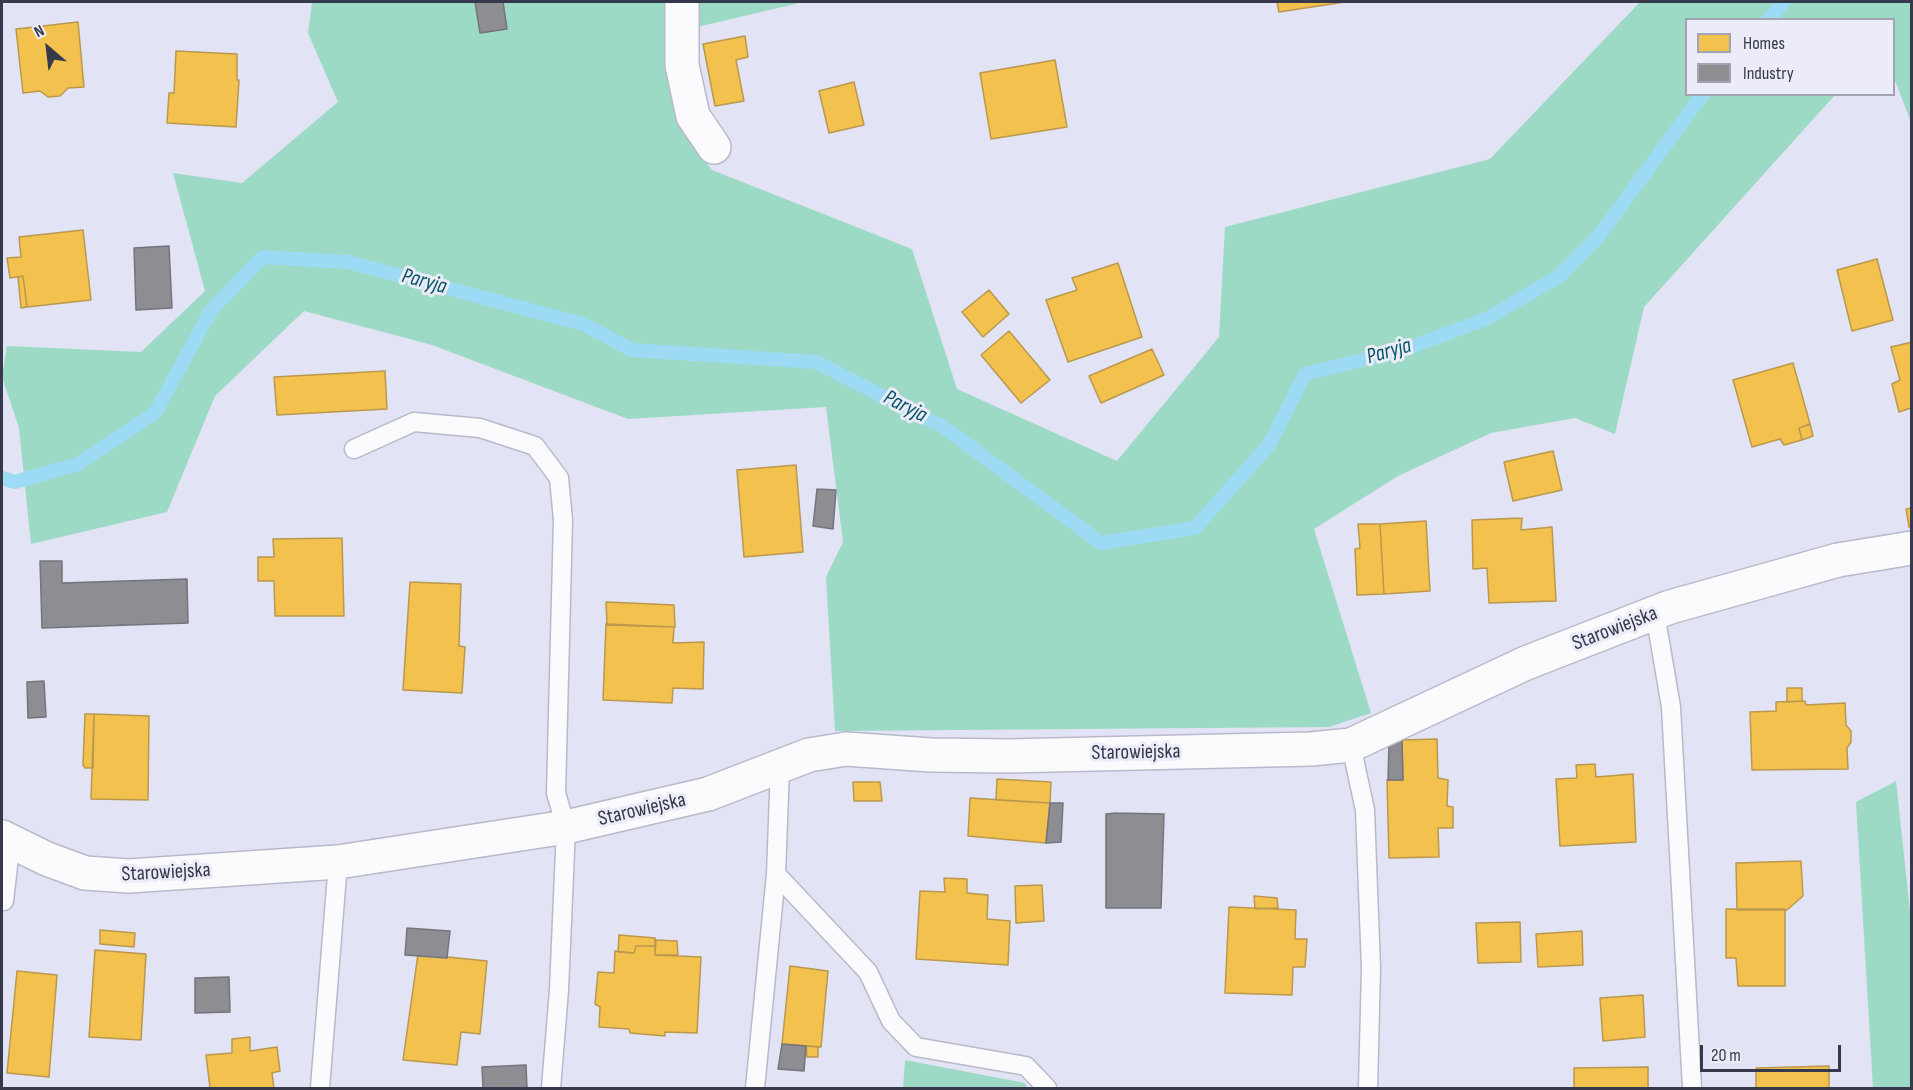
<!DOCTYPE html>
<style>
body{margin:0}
#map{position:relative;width:1913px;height:1090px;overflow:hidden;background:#e2e3f4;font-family:"Sofia Sans Condensed",sans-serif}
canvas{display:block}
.frame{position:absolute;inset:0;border:3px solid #36384c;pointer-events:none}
.legend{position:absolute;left:1685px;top:18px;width:210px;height:78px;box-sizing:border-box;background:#ebecf7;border:2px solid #a3a4b3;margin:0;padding:8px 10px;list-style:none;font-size:18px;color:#36384c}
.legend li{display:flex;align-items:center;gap:12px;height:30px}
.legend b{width:30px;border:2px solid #a3a4b3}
.north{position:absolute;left:18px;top:18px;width:60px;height:60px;-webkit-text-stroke:4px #ebecf7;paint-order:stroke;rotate:332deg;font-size:16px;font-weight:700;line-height:24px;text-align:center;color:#36384c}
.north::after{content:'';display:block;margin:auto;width:21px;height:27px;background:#36384c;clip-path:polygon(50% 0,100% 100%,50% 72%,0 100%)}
.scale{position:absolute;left:1700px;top:1045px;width:141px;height:27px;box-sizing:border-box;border:3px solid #36384c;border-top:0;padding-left:8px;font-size:18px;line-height:21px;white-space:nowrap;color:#36384c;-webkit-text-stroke:4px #ebecf7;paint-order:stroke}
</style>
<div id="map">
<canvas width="1913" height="1090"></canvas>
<div class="frame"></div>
<ul class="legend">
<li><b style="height:16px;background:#f2c14e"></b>Homes</li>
<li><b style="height:16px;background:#8d8d92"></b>Industry</li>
</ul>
<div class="north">N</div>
<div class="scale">20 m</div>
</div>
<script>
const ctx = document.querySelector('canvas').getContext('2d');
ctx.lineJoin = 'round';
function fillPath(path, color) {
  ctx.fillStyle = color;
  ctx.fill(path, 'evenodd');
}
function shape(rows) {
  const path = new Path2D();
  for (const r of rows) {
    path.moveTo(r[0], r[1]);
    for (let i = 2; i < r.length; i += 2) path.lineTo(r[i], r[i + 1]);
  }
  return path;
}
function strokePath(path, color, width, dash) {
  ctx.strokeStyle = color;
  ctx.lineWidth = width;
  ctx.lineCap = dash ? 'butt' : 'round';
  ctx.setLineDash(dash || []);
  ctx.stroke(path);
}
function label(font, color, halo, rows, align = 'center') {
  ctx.font = font + ' "Sofia Sans Condensed",sans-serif';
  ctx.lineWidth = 6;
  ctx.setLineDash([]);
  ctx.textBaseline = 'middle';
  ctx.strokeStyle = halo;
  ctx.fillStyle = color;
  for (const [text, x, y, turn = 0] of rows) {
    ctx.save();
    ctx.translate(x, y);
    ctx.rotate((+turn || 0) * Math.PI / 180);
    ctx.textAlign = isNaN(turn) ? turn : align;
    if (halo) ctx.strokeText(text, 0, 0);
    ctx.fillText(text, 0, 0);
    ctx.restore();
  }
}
const green = shape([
 [312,2,673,2,673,75,693,146,712,170,912,249,957,389,1117,461,1219,337,1225,227,1490,159,1640,2,1911,2,1911,122,1894,78,1894,20,1686,20,1686,94,1835,95,1644,307,1615,434,1575,418,1491,433,1398,476,1314,529,1371,713,1329,727,835,731,826,577,843,542,826,407,628,419,432,345,304,311,215,396,167,512,31,544,19,428,2,377,7,346,141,352,205,291,173,173,242,183,338,102,308,33],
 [699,2,804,2,697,27],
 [1896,781,1912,929,1911,1088,1873,1088,1856,802],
 [905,1060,1025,1083,1027,1088,903,1088]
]);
const homes = shape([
 [1277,2,1345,2,1279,12,1277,2],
 [78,22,84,87,68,88,60,96,48,97,40,91,23,93,16,29,78,22],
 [745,36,748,57,736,60,744,101,715,106,703,44,745,36],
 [176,51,237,54,237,80,239,80,236,127,167,123,169,93,174,93,176,51],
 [1055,60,1067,127,991,139,980,73,1055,60],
 [854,82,864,125,829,133,819,91,854,82],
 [83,230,91,300,27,307,23,276,10,278,7,258,21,257,19,237,83,230],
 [1877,259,1893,320,1852,331,1837,270,1877,259],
 [1118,263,1142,337,1068,362,1046,300,1077,290,1072,278,1118,263],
 [23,276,27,307,21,308,18,277,23,276],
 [989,290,1009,314,983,337,962,312,989,290],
 [1009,331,1050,380,1021,403,981,355,1009,331],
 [1912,342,1912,411,1911,408,1899,412,1892,384,1900,380,1891,347,1912,342],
 [1152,349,1164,375,1101,403,1089,376,1152,349],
 [1793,363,1810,424,1799,428,1802,440,1784,445,1780,439,1752,447,1733,380,1793,363],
 [385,371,387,409,277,415,274,377,385,371],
 [1810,424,1813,436,1802,440,1799,428,1810,424],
 [1553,451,1562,490,1513,501,1504,462,1553,451],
 [796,465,803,552,744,557,737,470,796,465],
 [1912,508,1912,526,1909,527,1906,509,1912,508],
 [1522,518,1521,530,1552,527,1556,601,1489,603,1487,568,1473,569,1472,520,1522,518],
 [1426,521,1430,591,1384,594,1380,524,1426,521],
 [1358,524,1380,524,1384,594,1357,595,1355,549,1360,548,1358,524],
 [342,538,344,616,275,616,274,581,258,581,258,557,274,557,273,539,342,538],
 [410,582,461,584,459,646,465,647,462,693,403,690,410,582],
 [606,602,674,605,675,627,607,625,606,602],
 [606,624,674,627,673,643,704,642,703,689,673,688,672,703,603,700,606,624],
 [1787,688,1802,688,1802,701,1787,702,1787,688],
 [1805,701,1806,705,1845,703,1846,725,1851,731,1851,742,1847,748,1848,769,1752,770,1750,712,1776,711,1776,702,1805,701],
 [85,714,94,714,93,768,85,768,83,765,85,714],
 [94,714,149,716,148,800,91,799,94,714],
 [1437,739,1438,778,1448,780,1447,806,1453,807,1453,828,1438,828,1439,857,1389,858,1387,780,1403,780,1402,740,1437,739],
 [1595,764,1596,777,1633,774,1636,842,1560,846,1556,779,1577,778,1576,765,1595,764],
 [997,779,1051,782,1050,803,996,800,997,779],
 [853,782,880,782,882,801,854,801,853,782],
 [970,798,1050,803,1046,843,968,836,970,798],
 [1801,861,1803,896,1787,910,1737,910,1736,863,1801,861],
 [944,878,967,879,967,893,988,895,987,919,1010,921,1008,965,916,959,920,891,945,892,944,878],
 [1042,885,1044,921,1016,923,1015,886,1042,885],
 [1254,896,1277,898,1278,908,1255,909,1254,896],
 [1229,907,1296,910,1295,939,1307,939,1305,967,1293,967,1292,995,1225,993,1229,907],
 [1726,909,1785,909,1785,986,1738,986,1736,958,1726,958,1726,909],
 [1520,922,1521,962,1478,963,1476,923,1520,922],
 [100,930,135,933,134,947,100,944,100,930],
 [1582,931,1583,965,1538,967,1536,934,1582,931],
 [619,935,655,938,655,946,636,946,634,953,618,952,619,935],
 [656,940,677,941,678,955,655,955,656,940],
 [636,946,655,946,655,955,701,957,697,1033,665,1032,665,1036,630,1033,629,1029,599,1027,600,1007,595,1004,598,972,614,973,615,951,634,953,636,946],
 [95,950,146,954,141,1040,89,1037,95,950],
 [418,954,487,961,480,1034,461,1032,457,1065,403,1060,418,954],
 [790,966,828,971,821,1047,782,1044,790,966],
 [17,971,57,975,49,1077,7,1073,17,971],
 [1643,995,1645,1037,1603,1041,1600,998,1643,995],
 [250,1037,250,1051,277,1047,280,1071,272,1073,274,1088,210,1088,206,1055,232,1053,232,1039,250,1037],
 [806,1046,818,1047,818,1057,807,1057,806,1046],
 [1829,1066,1829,1088,1756,1088,1756,1068,1829,1066],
 [1648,1067,1648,1088,1574,1088,1574,1068,1648,1067]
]);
const industry = shape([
 [475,2,503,2,507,29,480,33,475,2],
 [169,246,172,308,136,310,134,248,169,246],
 [817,489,836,490,833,529,813,526,817,489],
 [40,561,62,561,62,583,187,579,188,623,42,628,40,561],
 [44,681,46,717,28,718,27,682,44,681],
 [1402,740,1403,780,1388,780,1389,744,1402,740],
 [1050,803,1063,803,1061,842,1046,843,1050,803],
 [1116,813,1164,814,1161,908,1106,908,1106,814,1116,813],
 [407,928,450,931,447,958,405,955,407,928],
 [229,977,230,1012,195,1013,195,978,229,977],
 [782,1044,806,1046,804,1071,778,1069,782,1044],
 [526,1065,527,1088,483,1088,482,1067,526,1065]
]);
const stream = shape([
 [1768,20,1784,2],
 [2,478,15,482,78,464,155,413,212,309,263,257,348,262,583,324,632,350,816,362,945,428,1101,543,1195,528,1269,445,1305,374,1400,351,1486,319,1558,277,1598,237,1703,94]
]);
const lane = shape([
 [354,449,414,422,480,428,535,446,559,478,563,520,556,793,566,827,559,990,551,1088],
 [1655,613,1671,707,1692,1088],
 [1351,745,1365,810,1371,968,1368,1088],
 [776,874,868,972,891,1021,916,1047,1026,1066,1047,1088],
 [4,901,11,840],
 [320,1088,338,862],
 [755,1088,776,874,780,767]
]);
const street = shape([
 [682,2,682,65,693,116,714,147],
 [2,837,47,859,85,873,129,876,338,862,566,827,708,794,809,755,846,749,931,755,1009,756,1311,749,1351,745,1526,663,1670,607,1838,560,1912,548]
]);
const streetNames = [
 ["Starowiejska",1615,629,-21],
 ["Starowiejska",1136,753,-1],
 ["Starowiejska",642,810,-13],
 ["Starowiejska",166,873,-3]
];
const waterNames = [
 ["Paryja",424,282,15],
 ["Paryja",1389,352,-16],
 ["Paryja",905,407,27]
];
fillPath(green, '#9ddac5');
fillPath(homes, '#f2c14e');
strokePath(homes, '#ba984d', 1.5);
fillPath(industry, '#8d8d92');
strokePath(industry, '#73747d', 1.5);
strokePath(stream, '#9ddaf3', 14);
strokePath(lane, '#b8b9ca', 21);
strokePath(street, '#b8b9ca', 36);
strokePath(lane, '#fbfbfd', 18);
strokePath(street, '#fbfbfd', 33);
label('21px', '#36384c', '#ebecf7', streetNames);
label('italic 22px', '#055367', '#ebecf7', waterNames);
</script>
